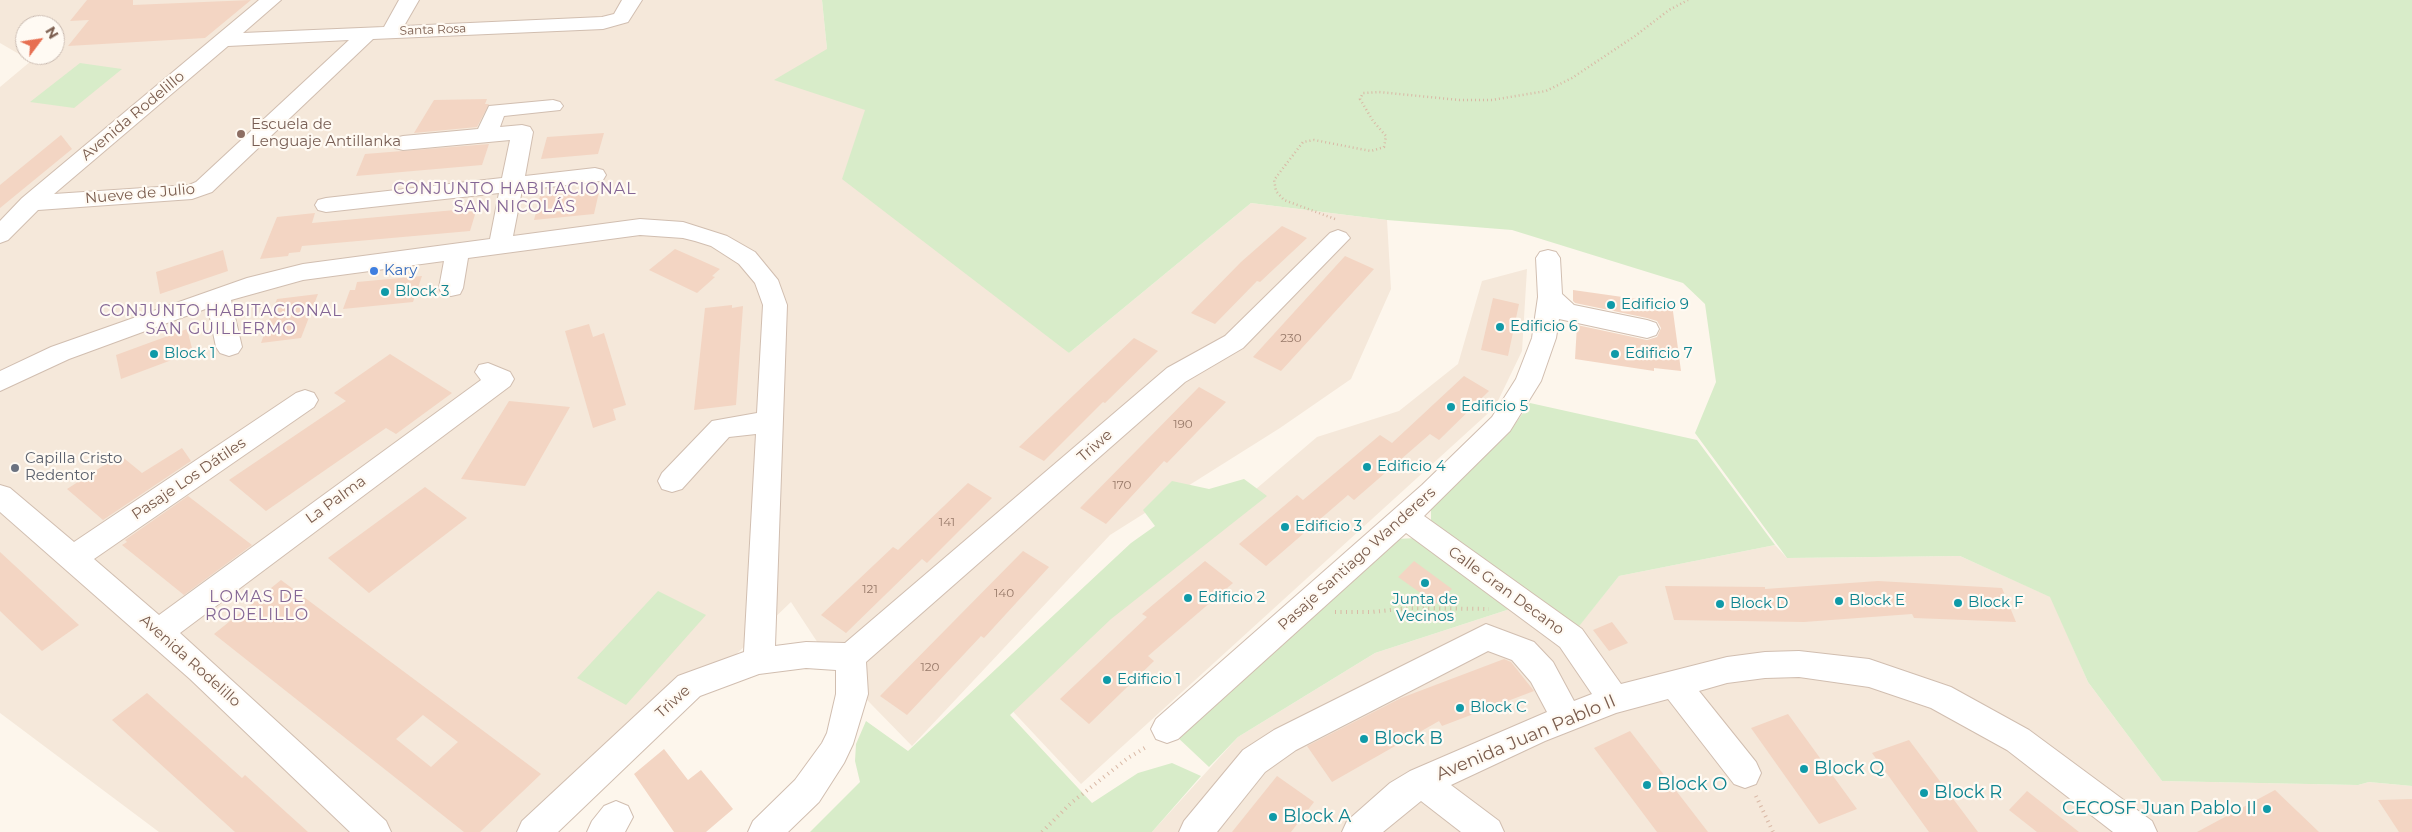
<!DOCTYPE html>
<meta charset="utf-8">
<style>
body{margin:0}
#map{position:relative;width:2412px;height:832px;overflow:hidden;background:#fdf6ec;font-family:Montserrat,sans-serif}
canvas{display:block}
.north{position:absolute;left:15px;top:15px;width:50px;height:50px;box-sizing:border-box;background:#fffaf3;border:1px solid #cabbb1;border-radius:50%;rotate:59deg;font-size:14px;font-weight:700;line-height:20px;text-align:center;color:#7a5c4d}
.north::after{content:'';display:block;margin:auto;width:18px;height:22px;background:#e76f51;clip-path:polygon(50% 0,100% 100%,50% 72%,0 100%)}
</style>
<div id="map">
<canvas width="2412" height="832"></canvas>
<div class="north">N</div>
</div>
<script>
const ctx = document.querySelector('canvas').getContext('2d');
ctx.lineJoin = 'round';
function fillPath(path, color) {
  ctx.fillStyle = color;
  ctx.fill(path, 'evenodd');
}
function shape(rows) {
  const path = new Path2D();
  for (const r of rows) {
    path.moveTo(r[0], r[1]);
    for (let i = 2; i < r.length; i += 2) path.lineTo(r[i], r[i + 1]);
  }
  return path;
}
function strokePath(path, color, width, dash) {
  ctx.strokeStyle = color;
  ctx.lineWidth = width;
  ctx.lineCap = dash ? 'butt' : 'round';
  ctx.setLineDash(dash || []);
  ctx.stroke(path);
}
function label(font, color, halo, rows, align = 'center') {
  ctx.font = font + ' Montserrat,sans-serif';
  ctx.lineWidth = 4.5;
  ctx.setLineDash([]);
  ctx.textBaseline = 'middle';
  ctx.strokeStyle = halo;
  ctx.fillStyle = color;
  for (const [text, x, y, turn = 0] of rows) {
    ctx.save();
    ctx.translate(x, y);
    ctx.rotate((+turn || 0) * Math.PI / 180);
    ctx.textAlign = isNaN(turn) ? turn : align;
    if (halo) ctx.strokeText(text, 0, 0);
    ctx.fillText(text, 0, 0);
    ctx.restore();
  }
}
const residential = shape([
 [0,0,822,0,827,49,865,110,1069,353,1251,203,1387,220,1391,289,1351,379,1280,428,1110,535,912,746,831,663,791,602,550,832,159,832,0,713,0,87,31,61,0,43],
 [25,25,55,25,55,55,25,55],
 [1527,269,1522,351,1495,407,1081,784,1005,703,1317,437,1399,411,1458,364,1482,281],
 [1775,545,1787,558,1960,556,2051,597,2088,682,2162,781,2358,785,2369,782,2412,786,2412,832,1152,832,1238,737,1375,653,1513,608,1576,629,1619,576]
]);
const green = shape([
 [822,0,2412,0,2412,786,2369,782,2358,785,2162,781,2088,682,2050,597,1960,556,1787,558,1695,433,1716,382,1705,304,1683,283,1512,230,1387,220,1251,203,1069,353,842,179,865,110,774,80,827,49],
 [80,63,122,69,74,108,30,102],
 [1530,403,1697,440,1775,545,1619,576,1576,630,1431,525,1431,508,1508,434],
 [1244,479,1267,496,1111,619,1010,715,1092,803,1138,773,1172,763,1201,776,1152,832,810,832,860,782,855,761,856,744,866,721,908,751,1131,543,1155,526,1143,510,1172,481,1209,489],
 [1417,538,1513,608,1375,653,1238,737,1209,767,1175,735,1396,539],
 [658,591,706,615,626,705,577,678]
]);
const building = shape([
 [87,0,133,0,133,5,251,0,205,38,68,46,89,20,70,21],
 [487,99,485,104,489,104,477,127,414,133,434,100],
 [604,133,598,154,541,159,547,137],
 [61,135,72,149,0,208,0,185],
 [489,144,482,165,356,176,365,154],
 [599,192,594,214,534,220,540,196],
 [477,208,470,231,302,246,300,252,289,253,288,256,260,259,277,217,315,213,312,223],
 [1282,226,1307,238,1260,282,1257,281,1215,324,1191,313,1241,262],
 [675,249,700,260,720,269,712,276,715,277,697,293,649,270],
 [223,250,228,271,160,294,156,272],
 [1345,256,1374,269,1281,371,1253,357],
 [422,276,413,302,343,309,350,290,355,290,357,282],
 [1573,290,1672,304,1681,371,1654,368,1654,371,1575,359,1577,325,1647,340,1657,337,1661,328,1657,321,1647,318,1575,303,1573,301],
 [318,294,301,338,261,343,277,299],
 [1493,298,1519,304,1508,356,1481,350],
 [732,305,732,308,743,306,736,405,694,410,705,308],
 [589,324,593,337,604,333,626,405,613,409,616,420,593,428,565,331],
 [187,329,193,352,121,379,116,355],
 [1134,338,1158,351,1105,403,1103,402,1044,461,1019,447],
 [390,354,452,393,396,434,386,428,266,511,229,480,346,401,334,393],
 [1464,376,1489,391,1439,440,1430,434,1354,500,1348,495,1266,566,1239,544,1297,495,1303,500,1380,435,1392,443],
 [1199,387,1226,402,1167,463,1164,461,1106,524,1080,508],
 [509,401,570,407,525,486,461,479],
 [182,448,191,461,103,520,67,489,120,455,142,473],
 [968,483,992,498,927,563,922,559,846,633,821,615,893,547,898,550],
 [425,487,467,518,369,593,328,558],
 [188,496,252,545,184,595,122,545,127,542,125,540],
 [1023,551,1049,567,984,638,981,636,907,715,880,696],
 [0,552,79,625,42,651,0,611],
 [1205,561,1233,583,1148,656,1154,661,1089,724,1060,699,1147,617,1142,614],
 [1414,561,1452,589,1436,604,1398,577],
 [281,580,458,712,541,774,480,832,464,832,214,634],
 [423,715,458,742,431,767,396,739],
 [1878,581,2002,588,2016,622,1914,618,1912,614,1804,622,1674,620,1665,586,1765,587,1765,589],
 [1612,622,1628,643,1609,651,1593,630],
 [1504,659,1511,662,1534,691,1442,726,1439,721,1332,782,1307,746,1401,698],
 [147,693,242,778,245,775,308,832,235,832,112,720],
 [1788,714,1857,809,1819,824,1751,728],
 [1630,731,1708,832,1657,832,1594,748],
 [1909,740,1978,832,1929,832,1872,753],
 [664,749,688,780,701,770,733,809,706,832,674,832,634,774],
 [1277,776,1314,802,1291,832,1232,832],
 [2275,790,2319,832,2197,832],
 [2027,791,2079,832,2037,832,2009,810],
 [2412,799,2412,832,2399,832,2378,800]
]);
const pathFar1 = shape([
 [1335,219,1284,200,1276,191,1274,180,1303,142,1314,140,1371,151,1384,147,1386,136,1373,121,1360,99,1363,93,1379,92,1459,100,1492,100,1546,91,1572,78,1635,36,1669,10,1688,0]
]);
const path = shape([
 [1335,612,1372,612,1409,608,1489,609],
 [1756,796,1773,832],
 [1042,832,1071,803,1128,758,1148,746]
]);
const minor = shape([
 [259,0,281,0,243,33,384,27,399,0,419,0,404,26,602,17,614,14,622,0,642,0,628,22,603,29,373,39,212,192,192,199,38,210,8,240,0,243,0,221,22,198,259,0],
 [349,40,196,182,189,185,54,194,228,46,349,40],
 [553,100,560,102,563,106,560,110,504,116,500,127,522,125,530,127,533,132,525,176,595,168,603,170,606,175,603,180,595,182,522,190,513,236,640,219,683,222,727,236,755,252,778,280,787,305,775,646,806,642,845,643,1167,368,1225,336,1330,233,1338,230,1346,233,1350,238,1243,348,1185,382,866,662,868,694,853,744,844,763,819,802,788,832,748,832,753,821,795,780,822,743,827,733,836,694,836,670,806,668,759,674,700,696,558,832,517,832,522,821,678,676,744,652,756,434,729,437,682,489,672,492,662,489,658,481,662,473,712,421,757,413,763,305,755,283,739,264,711,246,695,241,683,238,640,235,468,258,463,288,460,294,451,296,442,294,439,288,444,261,303,280,231,300,242,347,238,353,229,356,220,353,216,347,208,308,69,359,0,391,0,371,51,347,247,278,303,264,490,239,499,193,326,212,318,210,315,205,318,200,326,198,502,178,510,140,403,150,395,148,392,143,395,138,403,136,478,129,489,106,553,100],
 [1548,250,1556,252,1560,258,1562,294,1574,305,1647,320,1656,323,1659,329,1656,335,1647,338,1559,319,1556,338,1541,381,1510,431,1424,516,1582,629,1621,684,1727,657,1765,652,1799,651,1869,659,1951,687,2029,730,2152,821,2157,832,2113,832,2007,750,1931,708,1869,687,1799,677,1765,678,1727,683,1699,691,1756,762,1761,773,1756,784,1745,788,1734,784,1668,699,1616,713,1545,741,1451,785,1499,821,1504,832,1461,832,1421,801,1383,832,1342,832,1347,821,1390,783,1410,771,1547,712,1531,682,1512,660,1488,651,1296,750,1265,772,1217,832,1179,832,1184,821,1243,750,1274,730,1486,624,1534,642,1553,662,1574,701,1592,694,1560,647,1406,533,1178,739,1167,743,1156,739,1151,729,1156,719,1422,485,1492,417,1516,379,1532,338,1538,297,1536,258,1540,252,1548,250],
 [488,363,510,372,514,379,510,386,180,633,386,821,391,832,350,832,190,679,0,512,0,485,10,488,74,542,296,393,305,390,314,393,318,400,314,407,94,559,159,615,481,380,475,372,479,365,488,363],
 [616,801,628,806,633,817,625,832,587,832,592,821,604,806,616,801]
]);
const markers = [
 [241,134,5,"#8d6e63"],
 [374,271,5,"#3f7fe0"],
 [385,292,5,"#0f9aa8"],
 [1611,305,5,"#0f9aa8"],
 [1500,327,5,"#0f9aa8"],
 [154,354,5,"#0f9aa8"],
 [1615,354,5,"#0f9aa8"],
 [1451,407,5,"#0f9aa8"],
 [1367,467,5,"#0f9aa8"],
 [15,468,5,"#6b7280"],
 [1285,527,5,"#0f9aa8"],
 [1425,583,5,"#0f9aa8"],
 [1188,598,5,"#0f9aa8"],
 [1839,601,5,"#0f9aa8"],
 [1958,603,5,"#0f9aa8"],
 [1720,604,5,"#0f9aa8"],
 [1107,680,5,"#0f9aa8"],
 [1460,708,5,"#0f9aa8"],
 [1364,739,5,"#0f9aa8"],
 [1804,769,5,"#0f9aa8"],
 [1647,785,5,"#0f9aa8"],
 [1924,793,5,"#0f9aa8"],
 [2267,809,5,"#0f9aa8"],
 [1273,817,5,"#0f9aa8"]
];
const farStreetnames = [
 ["Santa Rosa",433,30,-2]
];
const numberNames = [
 ["230",1291,338],
 ["190",1183,424],
 ["170",1122,485],
 ["141",947,522],
 ["121",870,589],
 ["140",1004,593],
 ["120",930,667]
];
const streetNames = [
 ["Avenida Rodelillo",133,116,-40],
 ["Nueve de Julio",140,194,-5],
 ["Triwe",1095,446,-41],
 ["Pasaje Los Dátiles",189,479,-34],
 ["La Palma",336,500,-36],
 ["Pasaje Santiago Wanderers",1357,559,-42],
 ["Calle Gran Decano",1506,591,36],
 ["Avenida Rodelillo",190,661,42],
 ["Triwe",673,702,-42]
];
const educationNames = [
 ["Escuela de",251,125],
 ["Lenguaje Antillanka",251,142]
];
const shopNames = [
 ["Kary",384,271]
];
const cultureNames = [
 ["Block 3",395,292],
 ["Edificio 9",1621,305],
 ["Edificio 6",1510,327],
 ["Block 1",164,354],
 ["Edificio 7",1625,354],
 ["Edificio 5",1461,407],
 ["Edificio 4",1377,467],
 ["Edificio 3",1295,527],
 ["Edificio 2",1198,598],
 ["Junta de",1425,600,"center"],
 ["Vecinos",1425,617,"center"],
 ["Block E",1849,601],
 ["Block F",1968,603],
 ["Block D",1730,604],
 ["Edificio 1",1117,680],
 ["Block C",1470,708]
];
const worshipNames = [
 ["Capilla Cristo",25,459],
 ["Redentor",25,476]
];
const neighbourhoodNames = [
 ["CONJUNTO HABITACIONAL",515,189],
 ["SAN NICOLÁS",515,207],
 ["CONJUNTO HABITACIONAL",221,311],
 ["SAN GUILLERMO",221,329],
 ["LOMAS DE",257,597],
 ["RODELILLO",257,615]
];
const nearStreetnames = [
 ["Avenida Juan Pablo II",1526,738,-23]
];
const nearCulturenames = [
 ["Block B",1374,739],
 ["Block Q",1814,769],
 ["Block O",1657,785],
 ["Block R",1934,793],
 ["CECOSF Juan Pablo II",2257,809,"right"],
 ["Block A",1283,817]
];
fillPath(residential, '#f5e8da');
fillPath(green, '#d8ecc9');
fillPath(building, '#f3d5c3');
strokePath(minor, '#d1beb0', 2);
strokePath(pathFar1, '#d9b8a5', 2.5, [1, 3]);
strokePath(path, '#d9b8a5', 4, [1, 4.5]);
fillPath(minor, '#fff');
for (const [x, y, r, color] of markers) {
  const dot = new Path2D();
  dot.arc(x, y, r, 0, 2 * Math.PI);
  ctx.fillStyle = color;
  ctx.fill(dot);
  strokePath(dot, '#fffaf3', 2);
}
label('12px', '#7a5c4d', '#fffaf3', farStreetnames);
label('12px', '#987a6a', null, numberNames);
label('15px', '#7a5c4d', '#fffaf3', streetNames);
label('15px', '#785e54', '#fffaf3', educationNames, 'left');
label('15px', '#366cbe', '#fffaf3', shopNames, 'left');
label('15px', '#0d838f', '#fffaf3', cultureNames, 'left');
label('15px', '#5b616d', '#fffaf3', worshipNames, 'left');
ctx.letterSpacing = '1px';
label('16px', '#846695', '#fffaf3', neighbourhoodNames);
ctx.letterSpacing = '0px';
label('18px', '#7a5c4d', '#fffaf3', nearStreetnames);
label('18px', '#0d838f', '#fffaf3', nearCulturenames, 'left');
</script>
